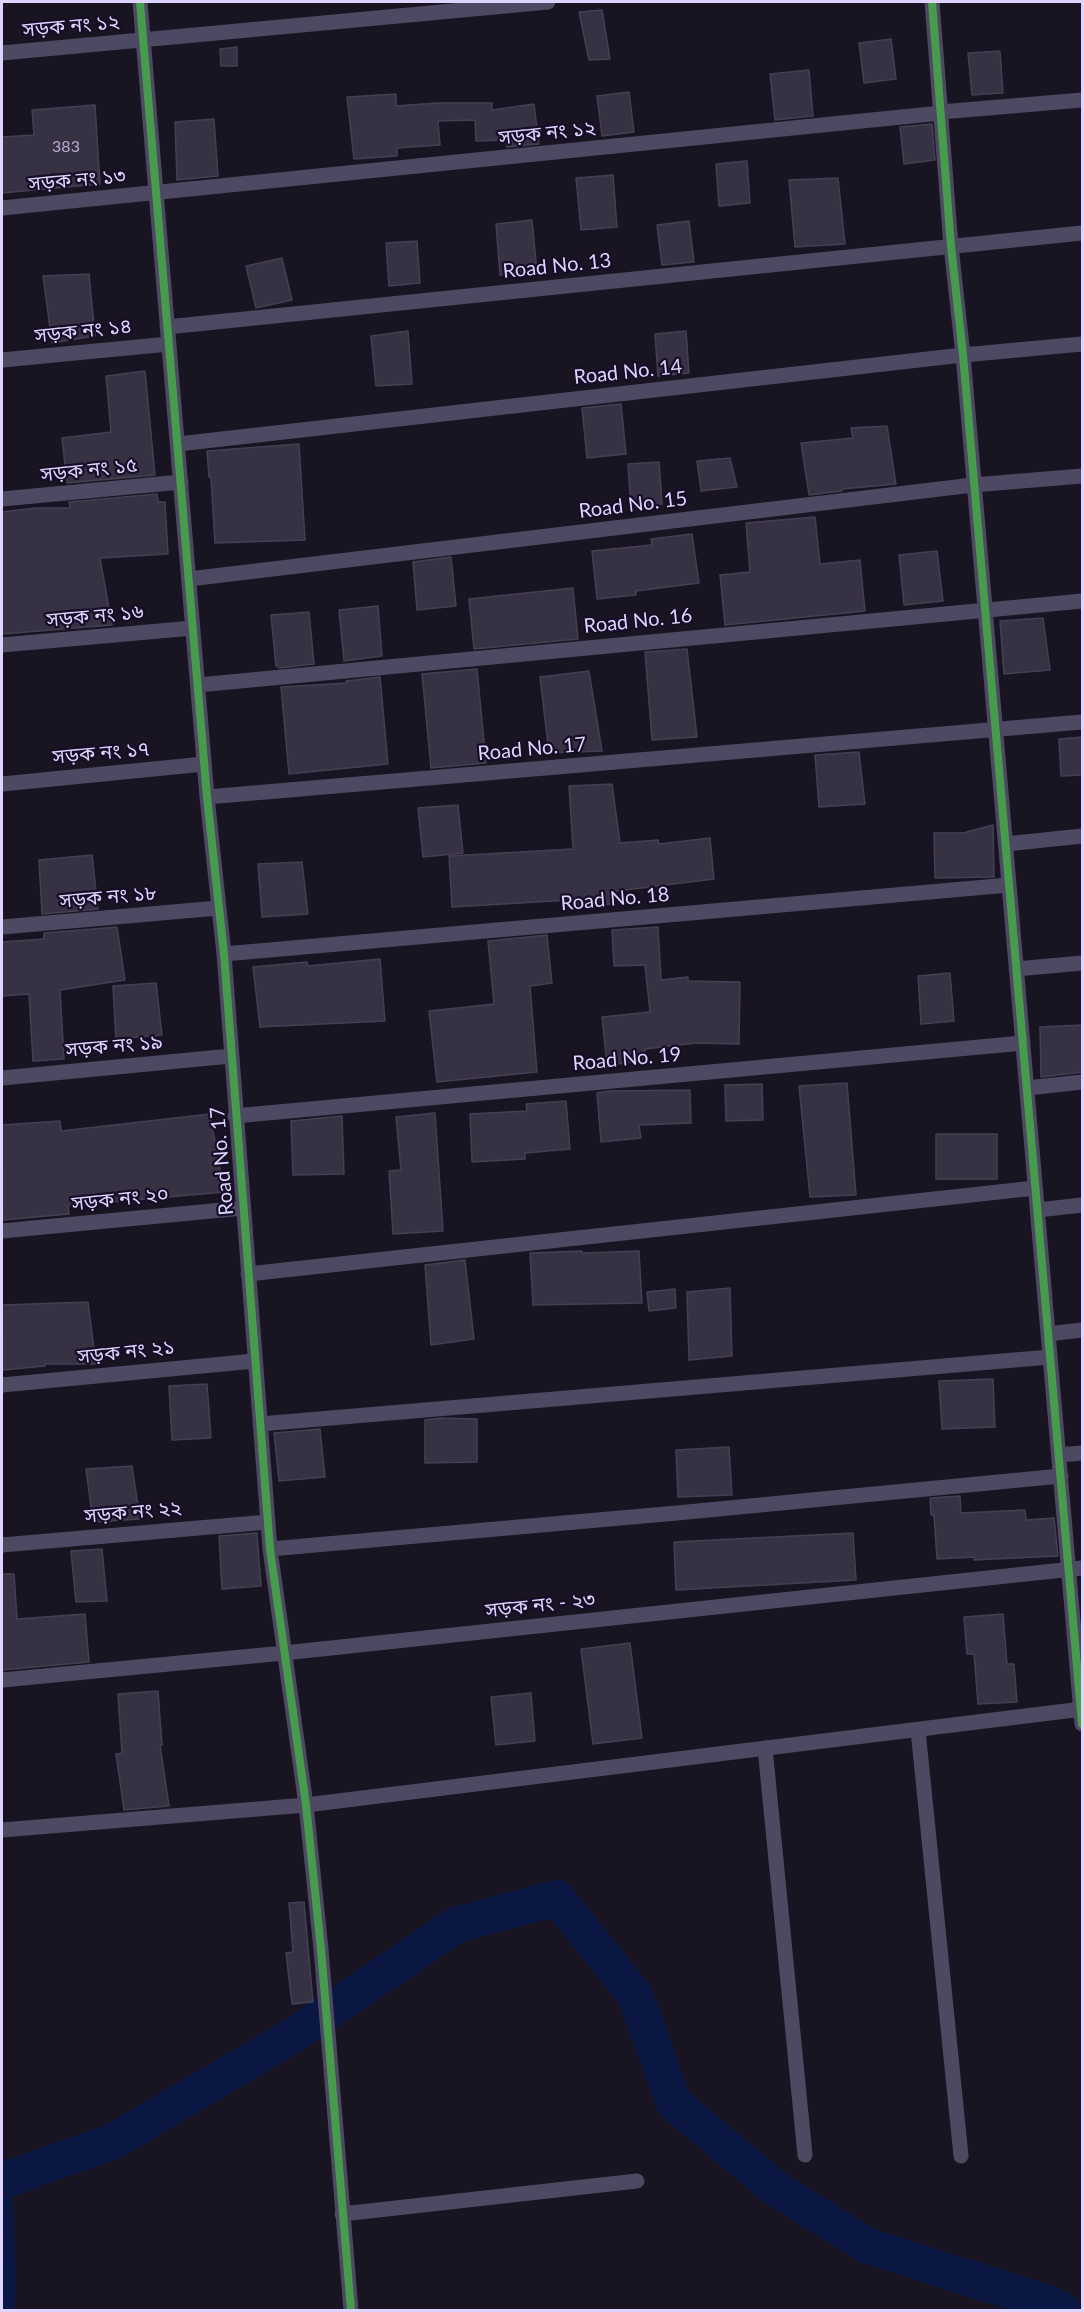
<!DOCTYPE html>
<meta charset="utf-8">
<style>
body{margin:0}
#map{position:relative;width:1084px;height:2312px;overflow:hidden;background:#181421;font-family:Lato,sans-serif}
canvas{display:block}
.frame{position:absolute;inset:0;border:3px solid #dfd4ff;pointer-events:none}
</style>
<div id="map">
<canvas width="1084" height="2312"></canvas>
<div class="frame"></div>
</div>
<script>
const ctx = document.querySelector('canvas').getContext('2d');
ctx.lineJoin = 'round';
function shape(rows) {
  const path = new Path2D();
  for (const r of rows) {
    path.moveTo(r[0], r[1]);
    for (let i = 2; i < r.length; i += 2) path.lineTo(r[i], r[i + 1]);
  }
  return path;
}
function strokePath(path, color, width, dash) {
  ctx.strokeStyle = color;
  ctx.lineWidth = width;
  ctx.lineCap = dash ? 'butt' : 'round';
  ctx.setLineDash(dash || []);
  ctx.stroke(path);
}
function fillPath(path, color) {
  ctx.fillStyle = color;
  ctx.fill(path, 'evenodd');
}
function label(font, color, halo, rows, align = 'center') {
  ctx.font = font + ' Lato,"Noto Sans Bengali",sans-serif';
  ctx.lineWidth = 4.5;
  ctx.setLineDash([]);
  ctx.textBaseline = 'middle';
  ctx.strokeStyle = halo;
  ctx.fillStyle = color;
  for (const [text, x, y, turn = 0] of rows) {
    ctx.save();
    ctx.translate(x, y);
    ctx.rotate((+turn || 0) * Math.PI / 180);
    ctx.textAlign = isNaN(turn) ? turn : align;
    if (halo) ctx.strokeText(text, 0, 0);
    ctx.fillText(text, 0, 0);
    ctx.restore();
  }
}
const canal = shape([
 [2,2197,6,2282,4,2310]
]);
const river = shape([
 [2,2181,114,2141,289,2038,456,1925,557,1898,635,1995,674,2103,775,2188,868,2246,1051,2304,1062,2310]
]);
const building = shape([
 [602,10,610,59,589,60,579,12,602,10],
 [891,39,896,79,864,83,859,43,891,39],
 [237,47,237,66,221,66,220,49,237,47],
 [1000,51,1003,93,972,95,968,53,1000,51],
 [809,70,813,116,775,120,770,74,809,70],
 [629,92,634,132,602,136,597,96,629,92],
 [396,94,396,106,437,103,492,103,492,110,534,104,539,144,507,147,506,140,476,141,475,120,438,121,440,145,397,148,397,156,354,159,347,97,396,94],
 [95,105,100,184,2,193,2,137,34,135,32,110,95,105],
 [214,119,218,176,177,180,175,122,214,119],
 [932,124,935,160,904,164,900,127,932,124],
 [747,161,750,203,719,206,716,164,747,161],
 [613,175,617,227,581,230,576,178,613,175],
 [838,178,845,244,795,247,789,180,838,178],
 [532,220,537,272,500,275,496,224,532,220],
 [689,221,694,262,662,265,657,225,689,221],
 [417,241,420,283,389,286,386,243,417,241],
 [282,258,292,300,256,308,246,266,282,258],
 [89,274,95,336,52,343,43,276,89,274],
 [408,331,412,384,376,386,371,336,408,331],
 [686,331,689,373,658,376,655,334,686,331],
 [145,371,155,475,67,483,62,438,111,432,106,376,145,371],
 [621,404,626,454,587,458,582,408,621,404],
 [887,426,896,484,842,489,842,491,809,495,801,443,853,438,851,428,887,426],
 [299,444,305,540,215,543,211,477,209,477,207,451,299,444],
 [730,458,737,487,701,491,697,461,730,458],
 [659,462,662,504,631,507,628,464,659,462],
 [157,494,158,502,165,502,168,554,100,558,112,625,2,634,2,512,36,508,70,508,69,502,157,494],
 [815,517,820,564,860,560,865,611,725,625,720,575,750,572,746,523,815,517],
 [692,534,699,583,636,591,636,595,597,599,592,551,652,545,651,539,692,534],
 [937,551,943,601,904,605,899,555,937,551],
 [451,557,456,606,417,610,413,562,451,557],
 [573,588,578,639,474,649,469,599,573,588],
 [378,606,382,656,344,661,339,610,378,606],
 [309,612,314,664,279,668,276,666,271,615,309,612],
 [1043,618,1050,670,1004,674,1000,621,1043,618],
 [687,649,697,737,652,740,645,652,687,649],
 [477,669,486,763,431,768,422,674,477,669],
 [589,671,602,751,549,753,540,677,589,671],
 [380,677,388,764,289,774,281,687,347,683,346,681,380,677],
 [1083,737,1083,775,1061,776,1059,739,1083,737],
 [859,752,865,804,819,807,815,755,859,752],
 [612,784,620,843,658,840,659,844,710,838,714,879,609,892,610,904,571,908,570,900,452,907,449,856,573,849,569,786,612,784],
 [458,805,463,853,423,857,418,808,458,805],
 [993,825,994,877,935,878,934,833,963,833,993,825],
 [92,855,98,909,42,914,39,860,92,855],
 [302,862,308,914,262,917,258,864,302,862],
 [117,927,125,980,60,990,64,1059,33,1061,29,994,2,996,2,942,44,939,44,933,117,927],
 [658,927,661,980,688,977,688,981,740,982,739,1044,696,1043,645,1049,646,1061,607,1065,602,1017,650,1012,645,965,614,966,612,930,658,927],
 [547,935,552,983,530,986,537,1072,437,1082,429,1011,494,1004,488,941,547,935],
 [380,959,385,1021,260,1027,253,967,307,962,308,966,380,959],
 [950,973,954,1021,921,1024,918,976,950,973],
 [156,983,162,1035,116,1039,113,986,156,983],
 [1083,1025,1083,1072,1041,1077,1040,1027,1083,1025],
 [847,1083,856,1195,810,1197,799,1086,847,1083],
 [762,1084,763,1120,726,1121,725,1085,762,1084],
 [690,1090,691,1123,639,1125,641,1138,601,1142,597,1093,609,1091,690,1090],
 [566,1101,570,1149,525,1153,525,1159,472,1162,470,1114,527,1111,526,1104,566,1101],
 [435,1113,443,1231,393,1234,389,1171,401,1170,396,1117,435,1113],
 [210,1114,224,1192,68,1206,69,1214,3,1220,2,1125,60,1121,61,1131,210,1114],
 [342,1116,344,1174,293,1175,291,1121,342,1116],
 [936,1134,997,1134,997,1179,936,1179,936,1134],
 [582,1251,582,1253,639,1251,642,1303,533,1305,530,1253,582,1251],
 [465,1260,474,1339,431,1345,425,1265,465,1260],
 [730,1288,732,1356,689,1360,687,1292,730,1288],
 [675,1289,676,1308,649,1311,647,1292,675,1289],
 [88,1302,96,1364,45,1364,45,1366,3,1370,2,1305,88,1302],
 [993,1379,995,1427,942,1429,939,1381,993,1379],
 [207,1384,211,1438,172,1440,169,1386,207,1384],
 [442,1418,477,1419,477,1462,425,1463,425,1420,442,1418],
 [320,1429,325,1477,279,1481,274,1433,320,1429],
 [729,1447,732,1495,678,1497,676,1450,729,1447],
 [132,1466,140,1519,93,1522,86,1469,132,1466],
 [960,1496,961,1513,1025,1510,1026,1520,1054,1518,1058,1556,974,1560,974,1557,937,1559,934,1515,931,1515,930,1498,960,1496],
 [257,1533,261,1586,222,1589,219,1536,257,1533],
 [853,1533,856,1580,676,1590,674,1542,853,1533],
 [102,1549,107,1601,76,1602,71,1551,102,1549],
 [2,1574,14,1574,17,1619,85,1614,89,1662,2,1670,2,1574],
 [1003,1614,1007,1664,1014,1664,1017,1702,978,1704,974,1654,967,1654,964,1617,1003,1614],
 [630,1643,642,1738,593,1744,581,1649,630,1643],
 [158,1691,162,1745,160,1745,169,1806,124,1810,116,1754,122,1753,118,1694,158,1691],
 [531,1693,535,1741,496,1745,491,1697,531,1693],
 [304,1902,313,2002,292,2004,286,1953,293,1952,289,1903,304,1902]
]);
const street = shape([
 [140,2,207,797,224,954,270,1549,306,1805,321,1949,351,2310],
 [932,2,951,246,963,355,1082,1724],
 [2,53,548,2],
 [941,112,1082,100],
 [2,208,941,113],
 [167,327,1082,233],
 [2,360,169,344],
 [178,444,963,355,1082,344],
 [2,499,181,482],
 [189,579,973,485,1082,476],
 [2,645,193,628],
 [198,685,1082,601],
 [2,784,204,764],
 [207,797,1082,722],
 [1006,844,1082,836],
 [2,927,218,908],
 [224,954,1009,885],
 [1016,969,1082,963],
 [2,1078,231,1056],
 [1027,1088,1082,1082],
 [235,1116,1023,1043],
 [1038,1210,1082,1205],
 [2,1231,243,1208],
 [248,1274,1035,1188],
 [1048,1334,1082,1330],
 [2,1385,255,1361],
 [260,1424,1050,1357],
 [1059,1455,1082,1453],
 [2,1545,268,1522],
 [270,1549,677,1513,1061,1476],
 [2,1680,284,1653,1082,1568],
 [918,1730,961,2156],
 [765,1748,805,2155],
 [2,1830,306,1805,1082,1709],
 [342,2214,637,2181]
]);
const cycleway = shape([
 [140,2,207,797,224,954,270,1549,306,1805,321,1949,351,2310],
 [932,2,951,246,963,355,1082,1724]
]);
const numberNames = [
 ["383",66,147]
];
const streetNames = [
 ["সড়ক নং ১২",71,26,-5],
 ["সড়ক নং ১২",547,133,-6],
 ["সড়ক নং ১৩",77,180,-5],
 ["Road No. 13",557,266,-6],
 ["সড়ক নং ১৪",83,331,-6],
 ["Road No. 14",628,372,-6],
 ["সড়ক নং ১৫",89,470,-6],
 ["Road No. 15",633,505,-7],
 ["সড়ক নং ১৬",95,616,-5],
 ["Road No. 16",638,621,-6],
 ["Road No. 17",532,749,-5],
 ["সড়ক নং ১৭",101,753,-5],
 ["সড়ক নং ১৮",108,897,-5],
 ["Road No. 18",615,899,-5],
 ["সড়ক নং ১৯",114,1046,-5],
 ["Road No. 19",627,1059,-5],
 ["Road No. 17",222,1161,-95],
 ["সড়ক নং ২০",120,1199,-6],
 ["সড়ক নং ২১",126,1352,-6],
 ["সড়ক নং ২২",133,1512,-5],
 ["সড়ক নং - ২৩",540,1605,-6]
];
strokePath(canal, '#0a1742', 21);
strokePath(river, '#0a1742', 36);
fillPath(building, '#373243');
strokePath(building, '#453f55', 1.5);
strokePath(street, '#4d4962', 15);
strokePath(cycleway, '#469c4c', 8);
label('16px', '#b5acd0', null, numberNames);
label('20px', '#dfd4ff', '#160e27', streetNames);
</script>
